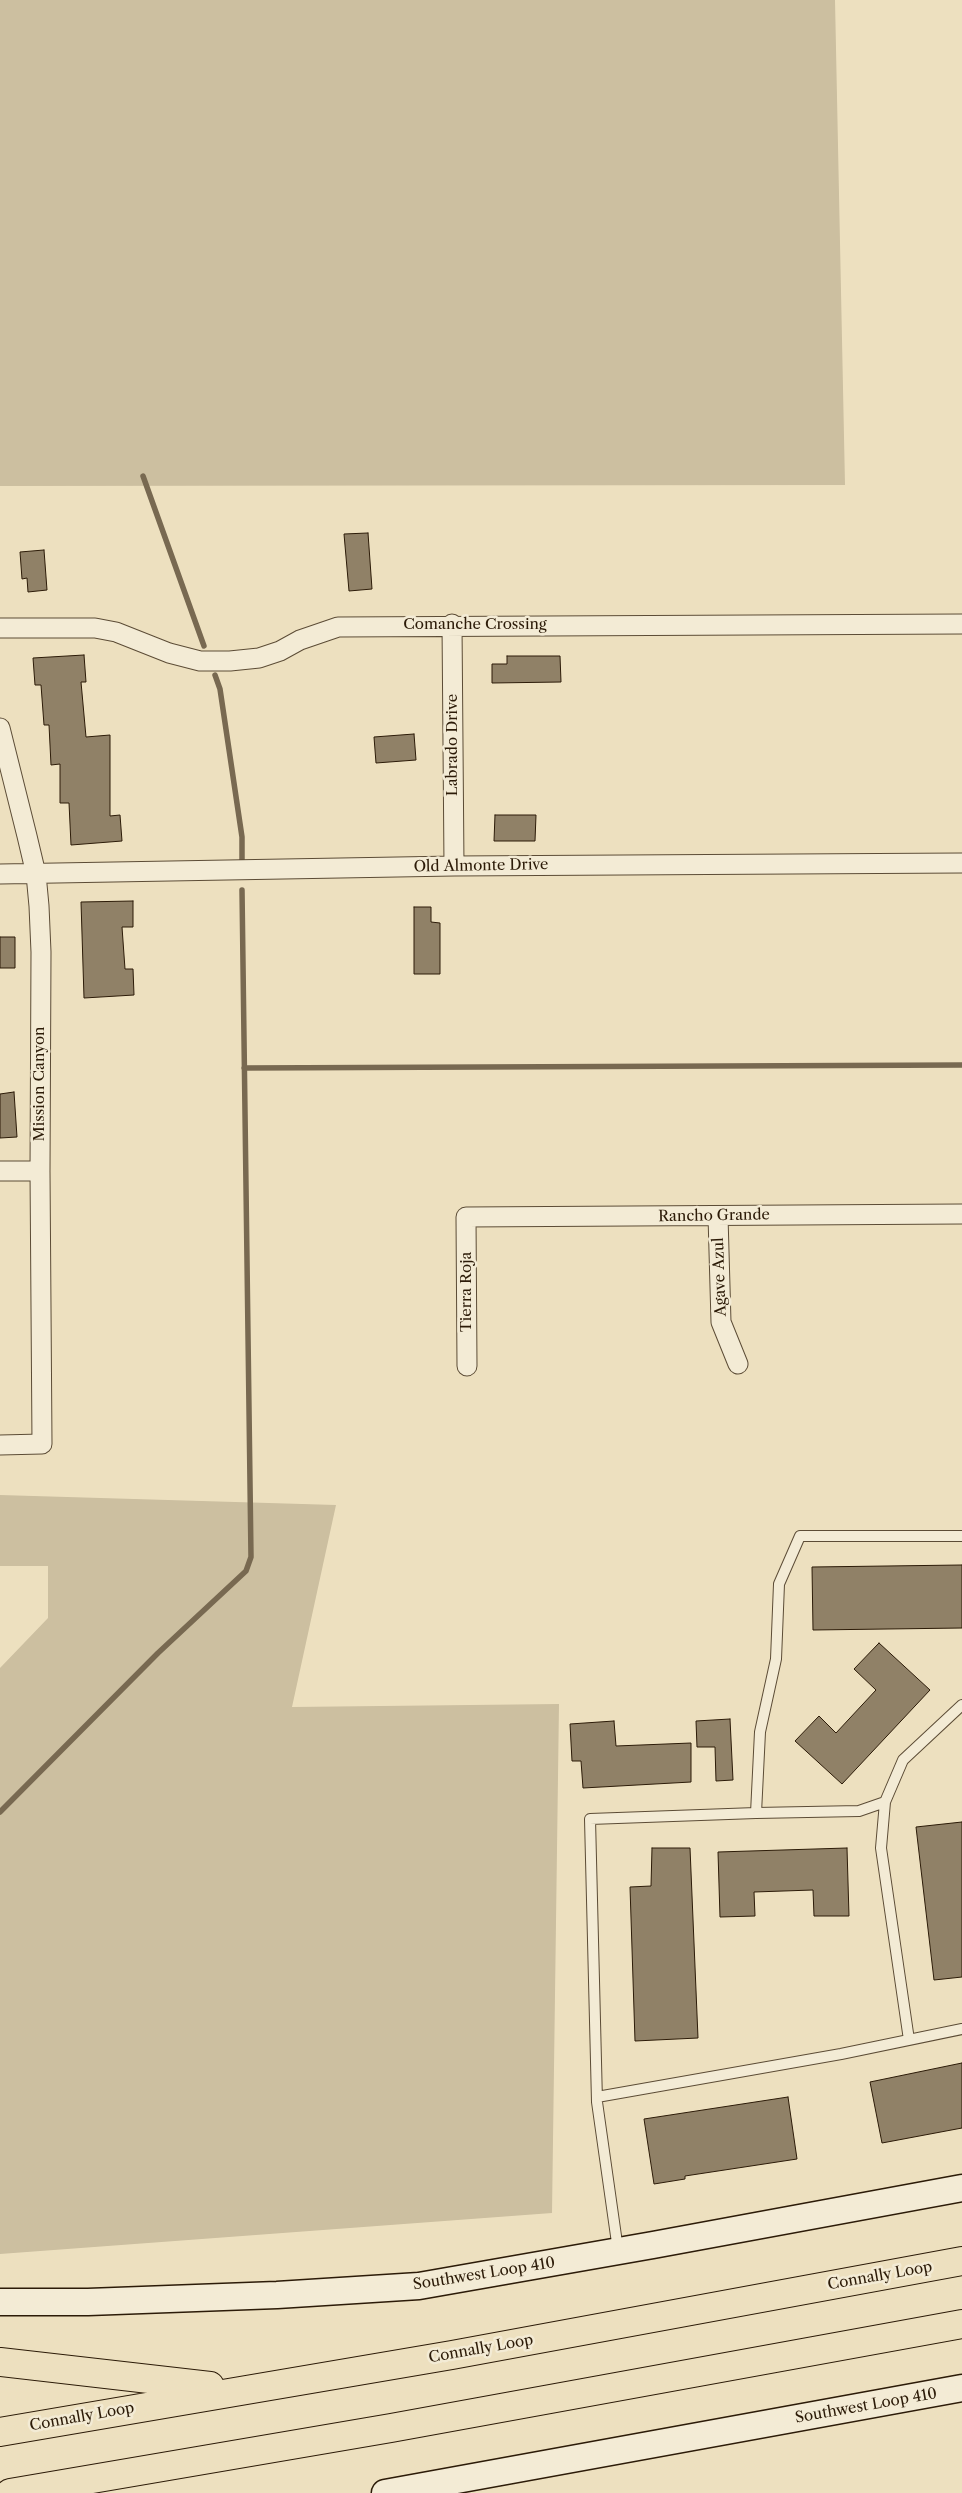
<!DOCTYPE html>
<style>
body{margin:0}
canvas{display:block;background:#ede0bf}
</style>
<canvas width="962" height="2493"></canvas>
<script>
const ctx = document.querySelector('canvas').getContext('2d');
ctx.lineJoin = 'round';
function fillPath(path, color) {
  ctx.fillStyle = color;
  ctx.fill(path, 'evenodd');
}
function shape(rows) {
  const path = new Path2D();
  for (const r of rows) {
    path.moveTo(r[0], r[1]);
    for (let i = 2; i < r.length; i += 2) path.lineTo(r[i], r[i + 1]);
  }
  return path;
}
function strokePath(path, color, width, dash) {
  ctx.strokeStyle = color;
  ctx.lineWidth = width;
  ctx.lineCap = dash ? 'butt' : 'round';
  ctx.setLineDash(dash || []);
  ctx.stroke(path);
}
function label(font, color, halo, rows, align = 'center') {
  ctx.font = font + ' "Libre Caslon Text",serif';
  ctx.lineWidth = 5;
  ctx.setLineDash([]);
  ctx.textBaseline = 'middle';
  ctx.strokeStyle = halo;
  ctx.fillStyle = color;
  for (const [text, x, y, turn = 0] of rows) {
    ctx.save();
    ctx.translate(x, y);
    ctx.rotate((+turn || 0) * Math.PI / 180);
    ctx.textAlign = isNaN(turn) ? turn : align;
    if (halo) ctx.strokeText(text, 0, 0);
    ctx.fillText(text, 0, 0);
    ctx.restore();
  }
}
const green = shape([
 [0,0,835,0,845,485,0,486],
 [0,1495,336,1505,292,1707,559,1704,552,2213,0,2254,0,1668,48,1618,48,1566,0,1566]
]);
const stream = shape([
 [143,476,204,646],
 [215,675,220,689,242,837,242,860],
 [244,1068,962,1065],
 [0,1812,158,1653,246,1571,251,1557,242,890]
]);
const building = shape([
 [368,533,372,589,349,591,344,534,368,533],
 [44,550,47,590,28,592,27,578,22,579,20,552,44,550],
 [84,655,86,682,81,682,86,737,110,735,110,816,120,815,122,841,71,845,69,803,60,803,60,764,51,765,49,725,44,725,41,685,35,685,33,658,84,655],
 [507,656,560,656,561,682,492,683,492,664,507,664,507,656],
 [414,734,416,760,376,763,374,737,414,734],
 [495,815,536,815,535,841,494,841,495,815],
 [133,901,133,927,122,927,125,969,133,969,134,995,84,998,81,902,133,901],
 [414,907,431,907,431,922,440,923,440,974,414,974,414,907],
 [0,937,15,937,15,968,0,968,0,937],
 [14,1092,17,1137,0,1138,0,1094,14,1092],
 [962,1565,962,1628,813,1630,812,1567,962,1565],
 [879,1643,930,1690,842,1784,795,1741,819,1716,836,1733,876,1690,854,1669,879,1643],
 [730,1719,733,1780,716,1781,715,1747,697,1747,696,1721,730,1719],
 [614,1721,616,1746,691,1743,691,1782,583,1788,581,1761,572,1761,570,1724,614,1721],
 [962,1822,962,1977,934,1980,916,1827,962,1822],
 [652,1848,690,1848,698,2038,635,2041,630,1887,651,1886,652,1848],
 [847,1848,849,1916,814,1916,813,1890,754,1892,755,1916,720,1917,718,1852,847,1848],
 [962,2063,962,2128,882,2143,870,2082,962,2063],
 [788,2097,797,2159,685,2176,685,2179,654,2184,644,2119,788,2097]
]);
const service = shape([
 [756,1813,859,1811,885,1802],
 [909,2040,881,1848,885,1802,903,1760,962,1705],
 [597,2097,841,2054,962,2029],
 [618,2250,597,2102,590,1819,756,1813,760,1732,776,1659,779,1584,800,1536,962,1536]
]);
const minor = shape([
 [452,624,454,866],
 [0,628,95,628,116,632,169,653,200,661,230,661,259,658,280,651,300,640,338,627,962,624],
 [0,728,27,836,36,874,39,906,41,952,40,1171,42,1444,0,1445],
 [0,874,454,866,962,863],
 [0,1171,40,1171],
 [718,1216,721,1322,738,1364],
 [467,1366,466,1217,962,1214]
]);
const secondary = shape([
 [0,2302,88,2302,277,2295,419,2286,653,2245,962,2188],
 [385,2493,962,2388]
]);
const motorway = shape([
 [0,2362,210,2386],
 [0,2432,452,2355,962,2261],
 [10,2493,391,2428,962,2324]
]);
const streetNames = [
 ["Comanche Crossing",475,625],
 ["Labrado Drive",453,745,-90],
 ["Old Almonte Drive",481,866,-1],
 ["Mission Canyon",40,1084,-90],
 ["Rancho Grande",714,1216,-1],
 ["Agave Azul",720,1277,-92],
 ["Tierra Roja",467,1292,-90],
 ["Southwest Loop 410",484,2274,-9],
 ["Connally Loop",880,2276,-10],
 ["Connally Loop",481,2349,-10],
 ["Southwest Loop 410",866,2406,-10],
 ["Connally Loop",82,2417,-10]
];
fillPath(green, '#ccbfa0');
strokePath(stream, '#786951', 5.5);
fillPath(building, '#908167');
strokePath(building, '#2c1b08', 1);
strokePath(service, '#5c4c36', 12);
strokePath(minor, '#5c4c36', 21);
strokePath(secondary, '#2c1b08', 29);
strokePath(motorway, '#2c1b08', 30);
strokePath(service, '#f3ebd5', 10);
strokePath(minor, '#f3ebd5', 19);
strokePath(secondary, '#f3ebd5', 26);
strokePath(motorway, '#ede0bf', 28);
label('15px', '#2c1b08', '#f3ebd5', streetNames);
</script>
